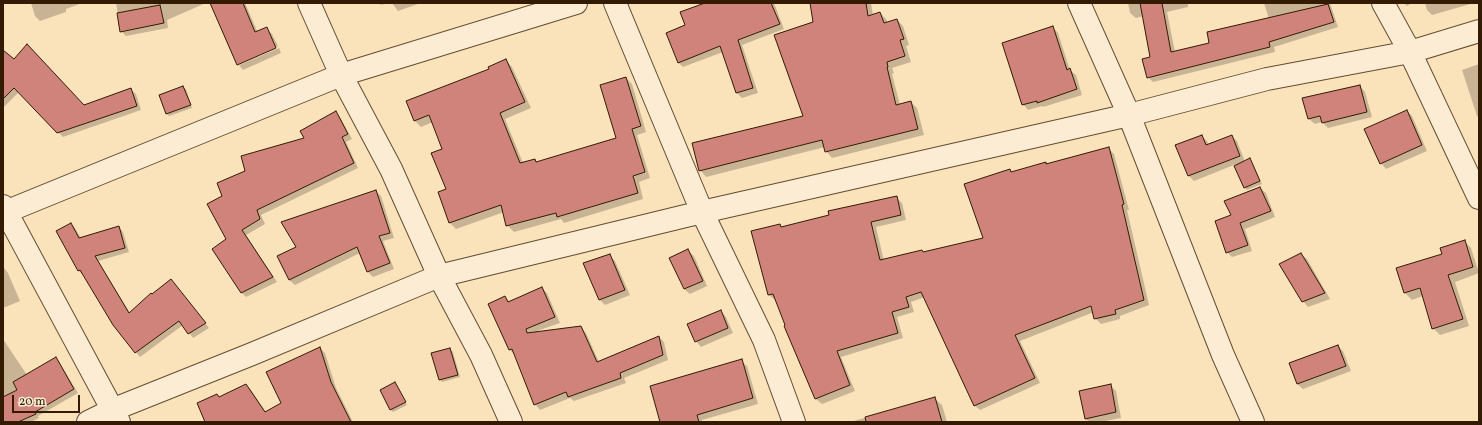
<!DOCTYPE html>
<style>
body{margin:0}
#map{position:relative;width:1482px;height:425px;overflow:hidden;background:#fae2bb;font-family:Vollkorn,serif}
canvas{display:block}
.frame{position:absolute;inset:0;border:4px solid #321b02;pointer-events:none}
.scale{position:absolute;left:12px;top:395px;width:68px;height:18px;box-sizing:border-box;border:2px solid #321b02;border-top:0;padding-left:5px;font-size:12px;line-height:14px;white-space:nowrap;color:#321b02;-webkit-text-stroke:3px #fcecd3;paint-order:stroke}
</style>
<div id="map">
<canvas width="1482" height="425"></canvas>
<div class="frame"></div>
<div class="scale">20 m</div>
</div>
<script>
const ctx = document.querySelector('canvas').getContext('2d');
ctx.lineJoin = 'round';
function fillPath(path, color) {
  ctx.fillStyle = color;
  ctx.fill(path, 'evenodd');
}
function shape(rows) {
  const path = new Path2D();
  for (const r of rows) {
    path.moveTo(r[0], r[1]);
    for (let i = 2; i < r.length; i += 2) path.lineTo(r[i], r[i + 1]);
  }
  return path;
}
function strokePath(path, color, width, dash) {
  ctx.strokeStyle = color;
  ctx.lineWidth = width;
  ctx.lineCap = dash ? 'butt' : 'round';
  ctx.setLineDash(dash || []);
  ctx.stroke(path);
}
const shadow = shape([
 [31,3,82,3,66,9,66,12,40,21,35,16],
 [116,3,206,3,167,20,168,28,126,36,121,31],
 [212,3,245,3,258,33,267,29,272,34,278,46,239,63,239,65],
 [379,3,388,3,381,5],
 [392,3,418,3,418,4,398,11],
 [706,3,774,3,784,29,742,45,758,93,742,98,737,93,723,52,683,67,678,62,687,26],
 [811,3,871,3,873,15,880,13,886,19,888,23,897,20,903,26,909,45,906,46,911,62,892,68,894,73,892,74,900,105,911,102,917,108,924,135,832,158,826,151,825,147,706,177,700,170,804,116,814,22],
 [1128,3,1188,3,1188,7,1167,12,1175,52,1211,44,1269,19,1264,3,1330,3,1338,27,1274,47,1275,52,1153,82,1148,77,1151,58,1144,16,1136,18,1130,13],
 [1404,3,1412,3,1407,6],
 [1425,3,1474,3,1432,15,1427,10],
 [1053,27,1058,33,1070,70,1076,75,1082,95,1043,107,1042,106,1028,110,1023,104],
 [279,48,281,53,243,70,239,65],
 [3,51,14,61,84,106,131,90,136,94,141,110,63,137,19,92,3,108],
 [506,60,512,67,531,108,505,119,523,163,534,160,537,163,617,139,626,78,632,84,646,132,637,135,650,178,639,182,643,199,564,223,561,219,514,232,507,225,504,212,456,229,450,223,439,192,447,190,444,149,433,122,421,127,415,121,490,69],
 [1479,64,1479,117,1477,116,1462,70],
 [1360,86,1365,92,1372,117,1328,128,1322,122,1315,124,1309,119],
 [183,87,186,89,192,108,169,116,166,113],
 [1407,111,1412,116,1427,151,1386,169,1381,163],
 [335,112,340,117,352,139,346,142,358,168,261,215,265,224,246,235,277,282,246,297,241,292,228,240,224,196,247,172,306,139],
 [1202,136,1207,141,1209,145,1231,136,1237,141,1245,162,1250,160,1252,162,1262,184,1247,190,1245,188,1234,165,1194,181,1189,176],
 [1108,148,1114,154,1129,210,1127,210,1149,305,1120,316,1120,319,1101,324,1095,318,1094,312,1020,341,1040,383,980,410,974,405,925,297,911,302,914,312,897,317,903,338,841,357,855,391,822,404,816,399,785,326,786,326,776,300,775,300,769,295,753,232,780,225,782,228,896,197,902,203,906,220,876,227,884,261,924,253,985,238,1010,170,1012,172,1047,165],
 [1260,188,1266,193,1275,217,1245,229,1252,251,1232,257,1227,252,1232,216],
 [376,191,381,196,394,238,383,241,394,269,373,277,368,272,360,253,295,285,289,280],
 [71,224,75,228,81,238,119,227,123,232,129,252,98,261,130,313,171,280,209,328,193,338,183,325,140,357,114,324,83,275,79,271,57,231],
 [1464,241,1471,248,1479,273,1455,282,1469,326,1440,335,1433,328,1423,296,1412,300,1405,293,1444,254],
 [688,251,694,256,707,286,690,294,684,289],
 [1301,254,1307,259,1330,299,1308,307,1303,301],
 [609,255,615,261,630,295,605,305,600,300],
 [4,268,8,273,20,301,3,308],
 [542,288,547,293,560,323,534,332,581,327,586,333,599,362,659,337,664,342,668,360,624,378,626,383,574,401,570,398,540,410,535,404,515,355,510,350,505,297,510,302],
 [721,311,726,317,733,333,701,347,696,341],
 [3,339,27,375,56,358,60,363,78,393,38,416,39,418,31,422,3,422],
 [1338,346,1343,351,1351,371,1303,389,1297,384],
 [320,348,325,353,336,388,353,422,206,422,219,398,246,385,251,390,266,412,282,403],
 [450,349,453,352,460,377,442,382,440,380],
 [741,361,747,366,758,404,702,420,702,422,662,422],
 [395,383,407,405,393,412,391,410],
 [1110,385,1116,391,1121,418,1100,422,1089,422,1086,419],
 [934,398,942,405,947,422,850,422]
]);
const building = shape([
 [210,3,243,3,255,32,267,27,276,48,237,65,210,3],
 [705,3,771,3,780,24,738,40,753,88,736,93,720,46,678,63,666,33,685,25,680,12,705,3],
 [810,3,866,3,868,16,880,12,884,23,897,19,904,39,900,40,905,56,887,62,888,67,887,67,896,105,911,101,918,129,825,152,822,140,699,171,692,143,803,116,774,35,813,22,810,3],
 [1140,3,1162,3,1171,52,1209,43,1207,32,1328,4,1334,22,1269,42,1270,47,1147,78,1142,59,1150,57,1140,3],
 [160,5,164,23,120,32,117,13,160,5],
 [1053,26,1067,70,1070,68,1077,89,1037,103,1037,101,1022,105,1002,43,1053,26],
 [27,44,84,105,131,88,137,106,57,133,14,88,3,99,3,50,14,59,27,44],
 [506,59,525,102,500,113,520,163,535,159,536,162,616,138,600,85,626,77,641,126,632,129,645,172,633,176,638,193,557,217,556,213,506,226,501,205,449,223,438,192,446,189,431,153,442,149,429,115,414,121,406,101,489,69,488,67,506,59],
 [1360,85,1367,112,1322,123,1320,116,1308,119,1302,98,1360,85],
 [183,86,191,105,166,114,159,95,183,86],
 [1407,110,1422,145,1380,164,1364,129,1407,110],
 [336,111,348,134,342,137,354,163,257,210,260,219,242,230,273,277,241,293,212,249,226,239,207,204,222,196,217,183,245,171,241,156,304,138,300,131,336,111],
 [1202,135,1206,145,1232,135,1240,156,1188,176,1175,145,1202,135],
 [1109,147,1124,204,1122,205,1144,300,1115,310,1116,314,1094,319,1091,306,1015,335,1035,378,974,406,921,292,906,297,909,307,892,312,898,333,837,351,850,385,815,399,784,326,785,325,773,294,768,295,751,231,780,224,781,227,829,215,828,211,897,196,901,215,871,222,880,260,922,250,923,252,983,238,964,184,1010,169,1011,172,1046,162,1046,164,1109,147],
 [1250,158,1260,181,1244,188,1234,166,1250,158],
 [1260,187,1271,211,1240,223,1248,245,1226,253,1215,221,1231,215,1224,201,1260,187],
 [376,190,390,233,379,236,390,263,367,272,357,247,289,280,277,256,296,247,281,222,376,190],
 [71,223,79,238,119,226,125,248,95,256,129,313,151,293,152,294,171,279,206,323,188,334,179,321,135,353,113,325,80,270,78,271,56,231,71,223],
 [1465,240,1473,267,1448,275,1463,319,1432,329,1420,288,1404,293,1396,268,1442,254,1440,248,1465,240],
 [688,249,703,281,684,289,669,258,688,249],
 [1301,253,1325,293,1302,302,1279,264,1301,253],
 [610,254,625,290,599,300,583,263,610,254],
 [542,287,555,317,526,329,527,333,581,326,597,362,659,336,663,355,620,373,621,378,568,397,566,392,534,405,512,349,509,350,488,304,505,296,508,302,542,287],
 [721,310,728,328,695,342,687,324,721,310],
 [1338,345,1346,366,1297,384,1289,363,1338,345],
 [320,347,331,382,351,422,205,422,197,403,217,394,219,397,246,384,265,412,281,403,266,372,320,347],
 [450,348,458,375,439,380,431,353,450,348],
 [56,357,74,389,35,412,36,414,18,422,3,422,3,397,17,390,13,382,56,357],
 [742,359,753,398,697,415,699,422,660,422,650,386,742,359],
 [395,382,406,402,390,410,380,390,395,382],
 [1111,384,1116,412,1085,419,1079,391,1111,384],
 [935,397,942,422,866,422,865,417,935,397]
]);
const street = shape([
 [309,3,341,75,391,169,439,276,481,355,511,422],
 [615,3,702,212,764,340,794,422],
 [1079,3,1129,115,1223,355,1253,422],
 [1383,3,1410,52,1479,198],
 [3,206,119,422],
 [3,213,341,75,576,3],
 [88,422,112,410,252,354,439,276,702,212,1129,115,1267,79,1410,52,1479,31]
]);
fillPath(shadow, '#0003');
fillPath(building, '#d0837a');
strokePath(building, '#321b02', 1);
strokePath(street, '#644d30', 24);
strokePath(street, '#fcecd3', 22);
</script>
